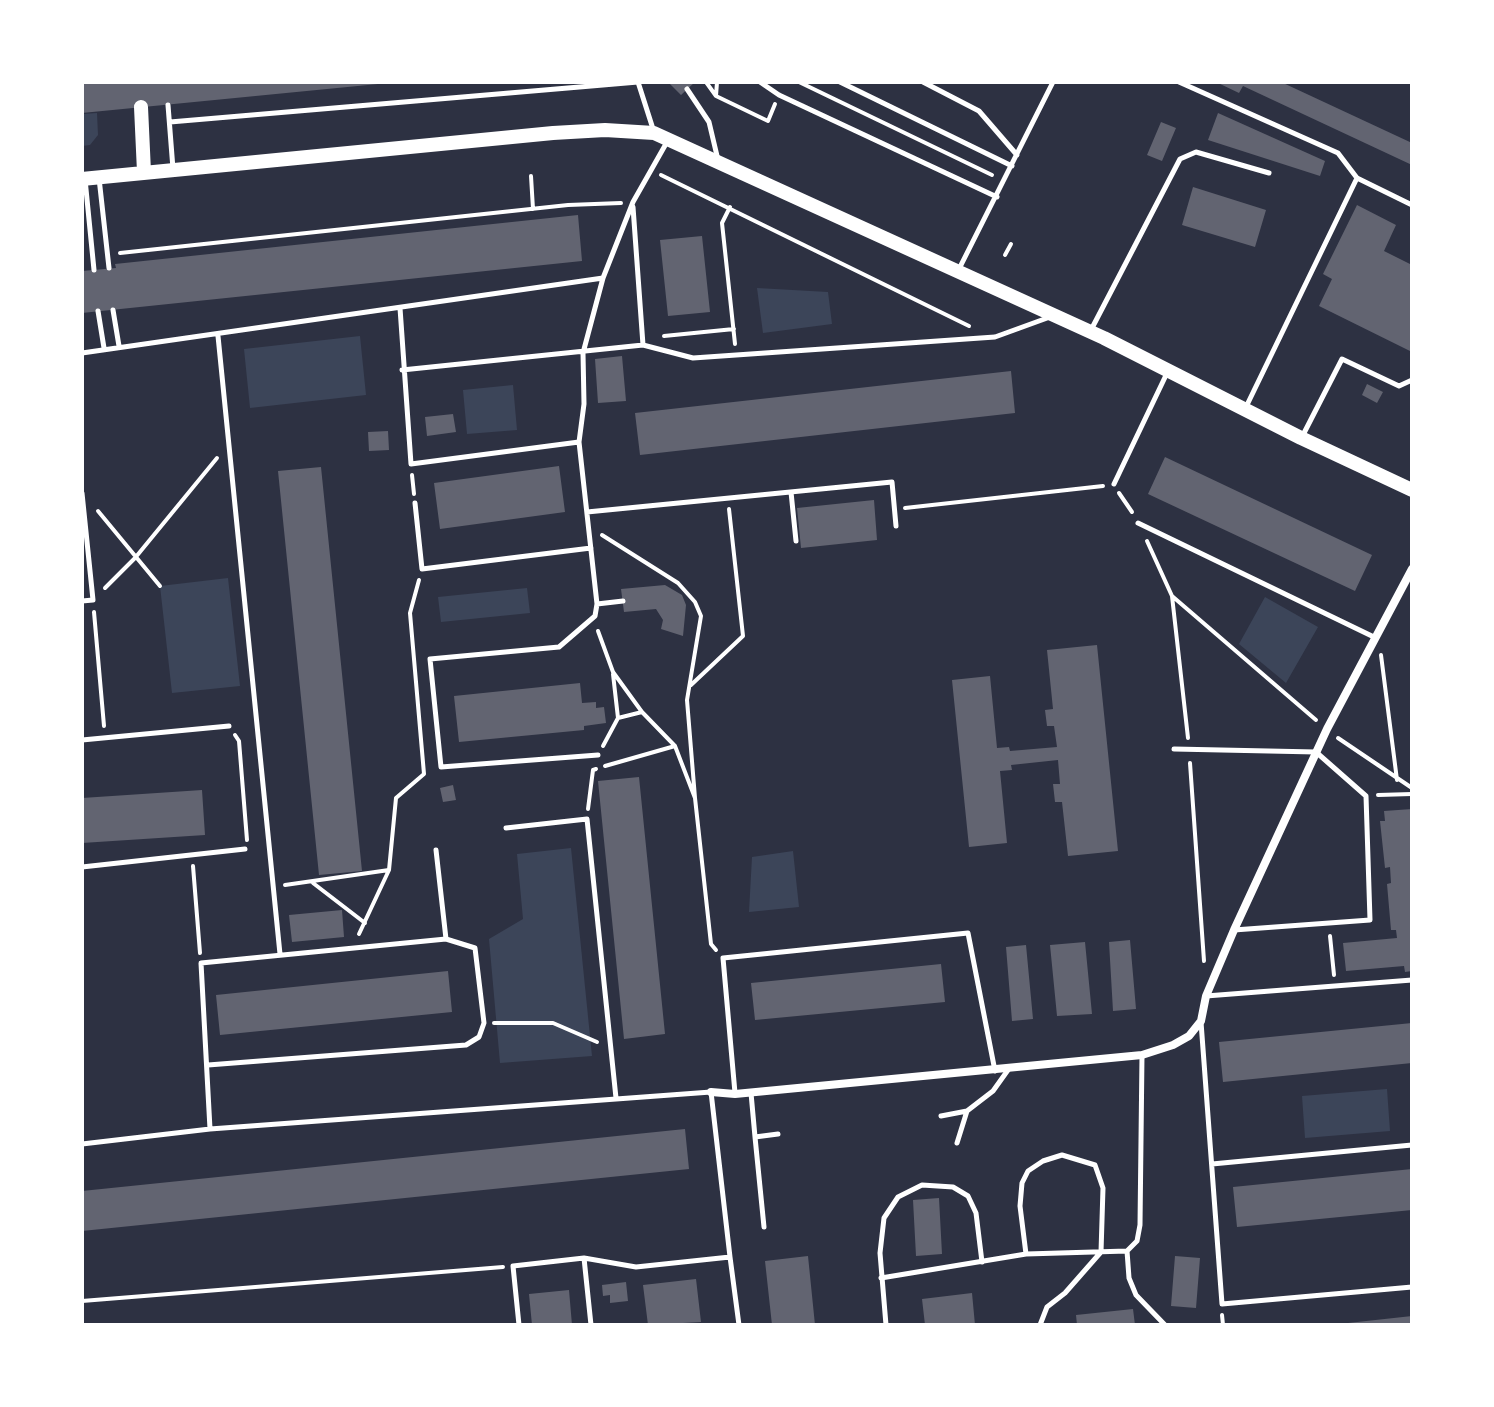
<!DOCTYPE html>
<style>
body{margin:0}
#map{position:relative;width:1494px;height:1407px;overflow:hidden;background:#2d3142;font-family:Ubuntu,sans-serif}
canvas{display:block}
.frame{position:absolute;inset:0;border:84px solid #fff;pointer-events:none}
</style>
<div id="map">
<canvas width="1494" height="1407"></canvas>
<div class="frame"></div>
</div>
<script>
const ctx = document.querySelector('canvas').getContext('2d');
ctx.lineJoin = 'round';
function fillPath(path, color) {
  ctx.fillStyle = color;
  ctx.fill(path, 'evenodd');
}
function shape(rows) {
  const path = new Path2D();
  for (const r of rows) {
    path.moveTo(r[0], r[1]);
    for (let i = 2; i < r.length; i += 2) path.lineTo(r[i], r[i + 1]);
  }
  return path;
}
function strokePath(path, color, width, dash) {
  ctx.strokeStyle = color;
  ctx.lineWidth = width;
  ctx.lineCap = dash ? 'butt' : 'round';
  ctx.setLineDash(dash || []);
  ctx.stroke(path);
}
const green = shape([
 [97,113,98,135,90,145,82,146,82,114],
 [757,288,828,292,832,324,763,333],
 [360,336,366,395,250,408,244,349],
 [513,385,517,430,467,434,463,390],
 [228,578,240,686,172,693,160,586],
 [527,588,530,613,441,622,438,597],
 [1265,597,1318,627,1286,683,1239,644],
 [571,848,592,1056,500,1063,489,939,523,919,517,854],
 [793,851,799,907,749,912,752,857],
 [1387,1089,1390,1131,1305,1138,1302,1096]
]);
const building = shape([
 [82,82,377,82,378,84,82,113],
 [668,82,695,82,681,95],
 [1216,82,1281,82,1412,143,1412,165,1243,86,1239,93],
 [1218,113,1325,161,1320,176,1208,140],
 [1161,122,1176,128,1162,161,1147,155],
 [1193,187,1266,210,1255,247,1182,225],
 [1357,205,1396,225,1384,251,1412,265,1412,352,1319,306,1332,279,1323,274],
 [578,215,582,261,82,313,82,271,116,268,115,264],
 [702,236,710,312,668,316,660,240],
 [622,356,626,401,598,403,595,359],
 [1011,371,1015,413,640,455,635,413],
 [1367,384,1383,392,1377,403,1362,395],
 [453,414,456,432,427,436,425,417],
 [388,431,389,450,369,451,368,432],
 [1165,457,1372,555,1355,591,1148,494],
 [559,466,565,512,440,529,434,483],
 [321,467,362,871,319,875,278,471],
 [874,500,877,540,801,548,797,508],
 [665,585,682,595,686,605,683,636,661,629,663,620,656,609,624,612,621,589],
 [1097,645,1118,851,1068,856,1062,802,1055,802,1053,784,1060,784,1058,760,1011,765,1012,770,1000,771,1007,843,969,847,952,680,990,676,997,748,1009,747,1010,751,1057,747,1054,726,1047,726,1045,710,1053,709,1047,650],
 [580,683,582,703,596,702,596,708,604,707,606,723,584,726,584,730,459,742,454,696],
 [639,777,665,1034,624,1039,598,781],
 [453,785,456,800,443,802,440,788],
 [202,790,205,835,82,843,82,798],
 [1412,809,1412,971,1405,972,1404,966,1346,971,1343,943,1397,938,1396,930,1391,930,1387,884,1391,883,1390,867,1385,868,1380,821,1385,821,1384,811],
 [342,910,344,937,292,942,289,915],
 [1130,940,1136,1009,1113,1011,1109,942],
 [1085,942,1092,1014,1057,1016,1050,945],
 [1026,945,1033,1019,1012,1021,1006,947],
 [941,964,945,1002,755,1020,751,983],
 [448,971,452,1012,220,1035,216,995],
 [1412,1023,1412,1063,1223,1082,1219,1042],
 [685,1129,689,1169,82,1231,82,1191],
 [1412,1169,1412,1210,1237,1227,1233,1187],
 [939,1198,942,1254,916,1256,913,1200],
 [808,1256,815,1325,772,1325,765,1261],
 [1175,1256,1200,1258,1196,1308,1171,1306],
 [696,1279,701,1322,648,1325,643,1285],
 [626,1282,628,1301,610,1303,610,1295,603,1296,602,1285],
 [569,1290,572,1325,532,1325,529,1294],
 [972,1293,975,1325,925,1325,922,1299],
 [1133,1309,1135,1325,1077,1325,1076,1315],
 [1412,1316,1412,1325,1348,1325,1348,1323]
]);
const path = shape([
 [706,82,716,96,768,121,775,104],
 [799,82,992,175],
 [716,96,717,82],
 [661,175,969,326],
 [531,176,533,209],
 [730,207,722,223,735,344],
 [120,253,568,205,621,203],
 [1005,255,1011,244],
 [664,336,734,329],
 [412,475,414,494],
 [1119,493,1132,512],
 [905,508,1103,486],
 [98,511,160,586],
 [602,535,678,583,695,602,701,616,687,700,695,798],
 [1147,541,1172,596,1188,738],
 [105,588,135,558,217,458],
 [1172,596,1316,720],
 [94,612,104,726],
 [598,631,613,672,642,712,618,718],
 [1381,655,1397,780],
 [691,685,743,636,729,509],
 [642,712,675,746,695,798,711,944,716,950],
 [235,735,239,741,247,840],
 [1338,738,1412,788],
 [603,746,618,718,613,674],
 [1190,763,1204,961],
 [605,766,675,746],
 [1378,795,1412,794],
 [588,809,593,770,596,769],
 [193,866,200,953],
 [313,883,365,923],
 [285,885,389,870],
 [359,934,389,870,396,798,424,774,410,613,419,580],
 [1330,936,1334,975],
 [494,1023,553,1023,597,1042],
 [82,1301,503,1267],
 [1222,1315,1223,1325]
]);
const service = shape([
 [760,82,779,95,997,197],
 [840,82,1012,166],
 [923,82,979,111,1017,155],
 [1179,82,1338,153,1357,178],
 [687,89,709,122,718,160],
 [168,105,173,169],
 [170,122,638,82,654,132],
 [99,178,109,268],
 [85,179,94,270],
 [633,207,643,345],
 [959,269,1053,82],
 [400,308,411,464,579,442],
 [113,310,119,346],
 [98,311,104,348],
 [1091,330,1180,159,1196,152,1269,173],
 [218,336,280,954],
 [82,353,603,278],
 [402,370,643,345,693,358,995,337,1050,317],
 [1246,407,1357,178,1412,205],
 [1303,435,1342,359,1399,386,1412,380],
 [1114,484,1168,371],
 [791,492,796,541],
 [82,493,93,600,82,601],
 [415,503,422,569,591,548],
 [587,512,892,482,896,526],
 [1138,523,1376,638],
 [597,604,623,601],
 [82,740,229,726],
 [1174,749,1316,752,1366,796,1370,920,1234,930],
 [598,755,441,767,430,659,559,647,595,616,597,604,579,442,584,404,583,353,603,278,633,202,667,142],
 [506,828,587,819,616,1098],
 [436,850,446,939],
 [82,867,245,849],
 [1206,996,1412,980],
 [1201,1022,1222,1304,1412,1287],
 [208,1065,466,1045,479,1037,484,1023,475,948,446,939,201,963,210,1129],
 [735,1093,723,958,968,933,995,1071],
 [751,1093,755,1137,778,1134],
 [941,1116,967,1111],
 [755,1137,764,1227],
 [957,1143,967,1111,993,1091,1008,1070],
 [82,1144,210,1129,711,1092,730,1257,636,1267,584,1258,513,1266,519,1325],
 [1212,1164,1412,1145],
 [1127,1251,1129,1278,1136,1295,1165,1325],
 [1026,1254,1020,1206,1022,1183,1028,1171,1043,1161,1062,1155,1095,1165,1103,1188,1101,1252,1065,1293,1047,1307,1040,1325],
 [730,1257,739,1325],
 [584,1258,591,1325],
 [881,1278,1026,1254,1127,1251,1137,1241,1140,1225,1142,1055],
 [886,1325,880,1253,884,1218,898,1197,922,1185,953,1187,968,1196,976,1213,982,1262]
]);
const minor = shape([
 [711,1092,735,1094,1142,1055,1173,1045,1189,1036,1201,1021,1206,996,1234,930,1327,729,1412,569]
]);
const secondary = shape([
 [141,107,144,172],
 [82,179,553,133,605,130,654,133,1104,338,1301,438,1412,490]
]);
fillPath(green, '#3c4559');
fillPath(building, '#626471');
strokePath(path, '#fff', 4);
strokePath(service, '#fff', 5);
strokePath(minor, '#fff', 8);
strokePath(secondary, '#fff', 14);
</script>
